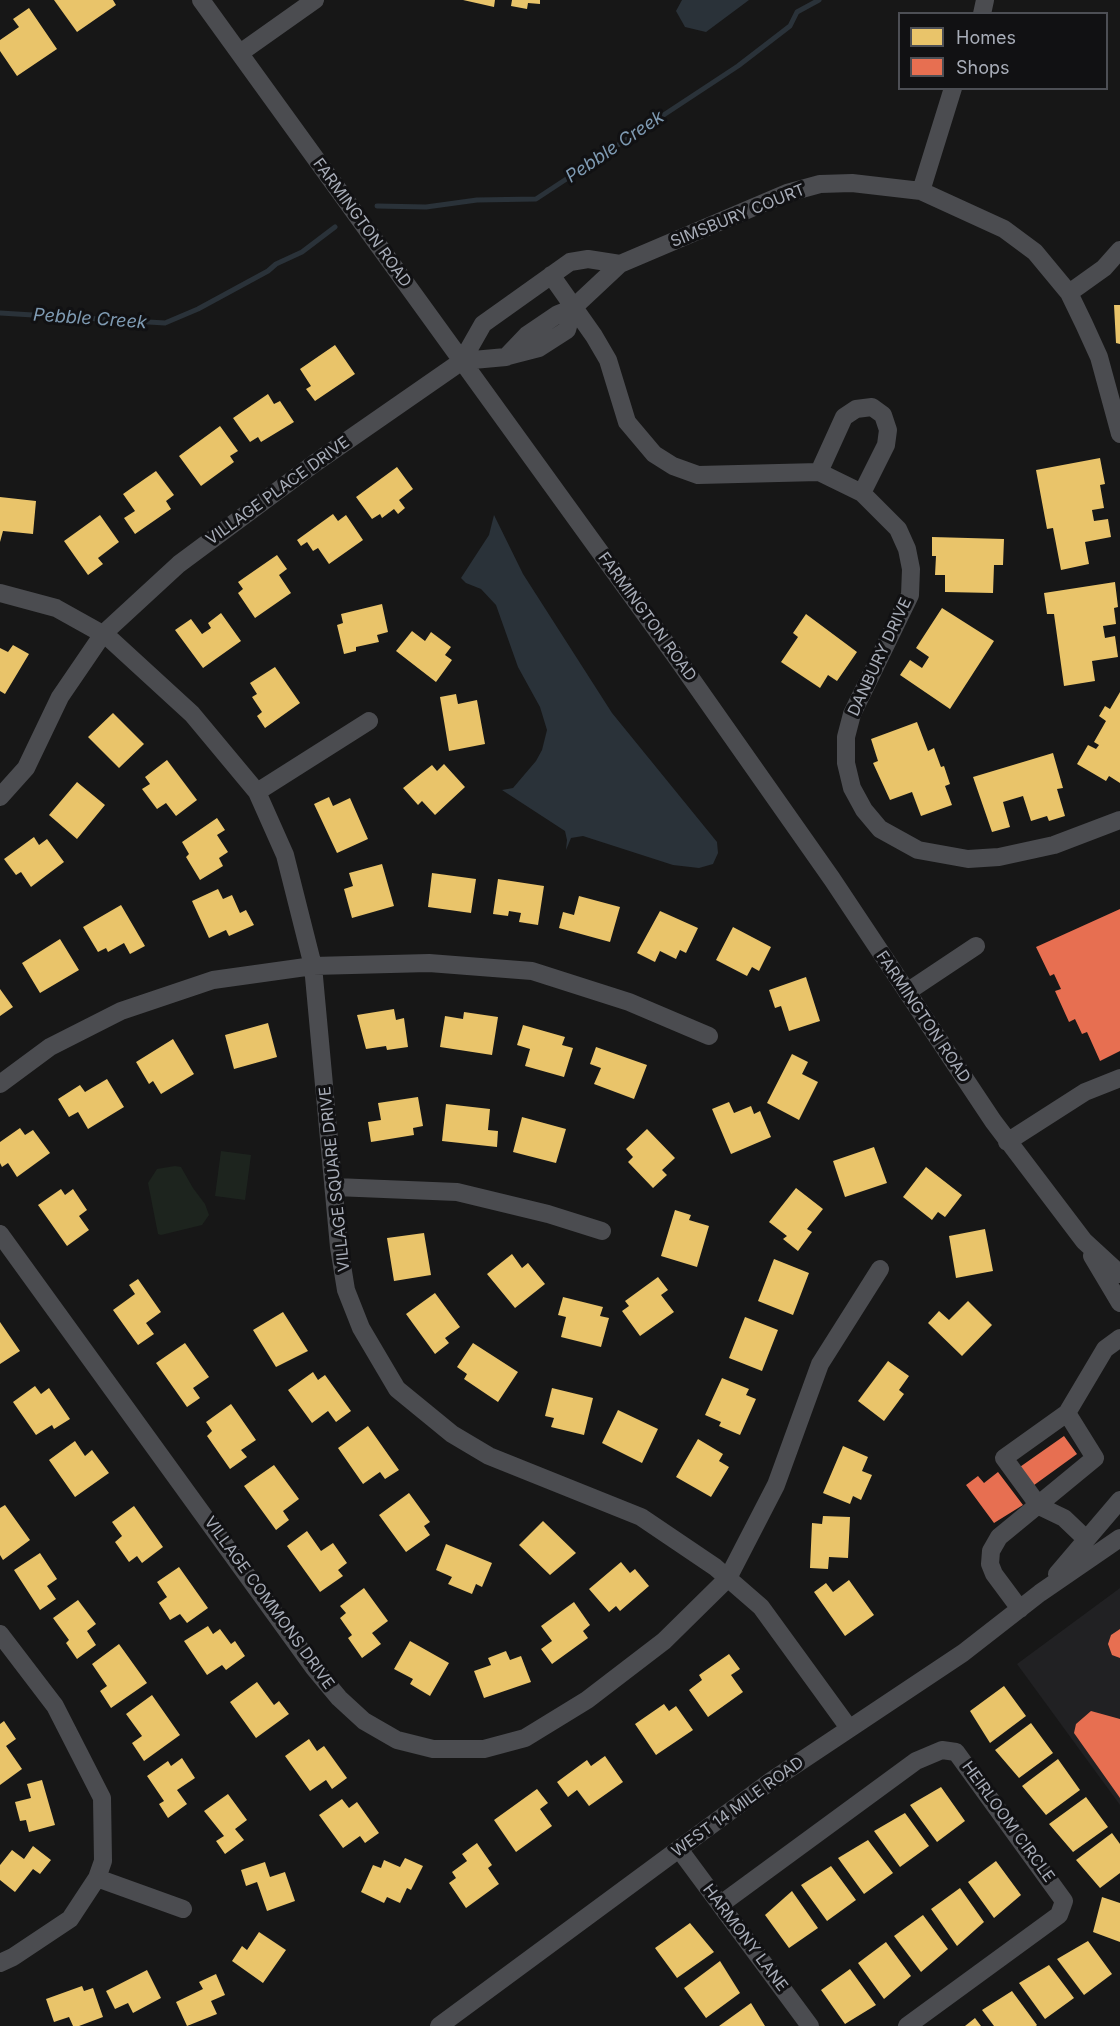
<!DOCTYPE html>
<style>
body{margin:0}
#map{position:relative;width:1120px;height:2026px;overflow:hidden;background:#171717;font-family:Inter,sans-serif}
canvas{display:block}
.legend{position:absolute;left:898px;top:12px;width:210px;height:78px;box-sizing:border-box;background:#111113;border:2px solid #4d4f55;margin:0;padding:8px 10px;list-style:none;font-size:18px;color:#a8adb8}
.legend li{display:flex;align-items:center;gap:12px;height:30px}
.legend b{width:30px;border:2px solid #4d4f55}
</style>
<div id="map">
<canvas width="1120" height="2026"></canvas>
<ul class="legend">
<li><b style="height:16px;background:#e9c46a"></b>Homes</li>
<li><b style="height:16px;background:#e76f51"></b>Shops</li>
</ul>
</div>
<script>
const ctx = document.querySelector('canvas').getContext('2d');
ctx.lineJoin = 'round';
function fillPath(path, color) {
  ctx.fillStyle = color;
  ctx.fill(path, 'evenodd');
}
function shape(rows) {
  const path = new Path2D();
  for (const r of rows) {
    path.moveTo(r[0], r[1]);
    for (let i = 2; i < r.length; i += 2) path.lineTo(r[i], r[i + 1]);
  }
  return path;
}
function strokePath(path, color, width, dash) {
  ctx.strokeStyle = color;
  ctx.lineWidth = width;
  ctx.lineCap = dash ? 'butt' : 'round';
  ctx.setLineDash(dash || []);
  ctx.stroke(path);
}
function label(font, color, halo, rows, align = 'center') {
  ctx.font = font + ' Inter,sans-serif';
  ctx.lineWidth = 6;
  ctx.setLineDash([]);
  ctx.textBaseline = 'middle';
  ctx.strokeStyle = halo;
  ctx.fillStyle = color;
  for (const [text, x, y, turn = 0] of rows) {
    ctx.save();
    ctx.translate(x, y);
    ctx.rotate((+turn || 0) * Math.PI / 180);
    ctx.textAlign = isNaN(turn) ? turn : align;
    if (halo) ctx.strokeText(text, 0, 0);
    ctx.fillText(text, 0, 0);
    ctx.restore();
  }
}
const built = shape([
 [1120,1588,1120,1805,1017,1664]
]);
const green = shape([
 [221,1151,251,1155,245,1200,215,1196],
 [175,1166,181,1167,193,1188,205,1204,209,1215,202,1225,161,1235,158,1234,148,1183,157,1169]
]);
const water = shape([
 [682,0,749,0,706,32,685,27,676,11],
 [494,515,523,574,612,713,717,842,718,853,713,864,699,868,673,865,583,836,571,838,566,850,567,840,565,831,502,790,513,788,536,761,542,750,547,730,540,707,518,667,496,605,481,589,466,583,461,578,489,535]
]);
const homes = shape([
 [54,0,113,0,116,5,77,32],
 [463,0,495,0,494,7],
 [512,0,540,0,540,4,528,3,527,9,511,6],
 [29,8,57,49,17,76,0,51,0,40,19,27,13,19],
 [1114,305,1120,305,1120,344,1116,343],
 [335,345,355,374,315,401,306,389,311,386,300,369],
 [268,394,274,404,280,401,294,422,261,442,258,437,250,442,233,418],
 [220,426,238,451,230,456,234,462,201,486,179,456],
 [1100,458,1105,484,1100,485,1104,508,1092,510,1094,521,1108,519,1111,537,1085,542,1089,564,1061,570,1053,528,1047,529,1036,470],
 [397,467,413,489,399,500,405,508,398,514,394,509,382,518,380,514,372,519,356,497],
 [156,471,174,495,166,501,171,509,135,534,124,518,135,511,123,494],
 [0,497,36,501,33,534,3,531,0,542],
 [333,514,338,521,346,515,363,540,329,564,318,548,313,551,307,542,301,546,297,540],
 [100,515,119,542,98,558,103,564,88,575,64,541],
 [932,537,1004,539,1003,565,994,565,993,593,945,592,945,575,935,575,936,556,932,556],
 [277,555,287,569,279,575,291,593,255,618,238,593,243,589,238,582],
 [1115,582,1118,607,1114,608,1116,624,1103,626,1105,638,1115,636,1118,657,1092,661,1095,681,1064,686,1054,614,1047,614,1044,593],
 [382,604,388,632,377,635,379,642,356,647,356,651,344,654,337,625,343,623,341,614],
 [942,608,994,641,950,709,900,675,910,660,922,668,929,657,916,648],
 [221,613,241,641,203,668,175,630,191,619,202,634,211,628,208,623],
 [806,614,857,652,837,681,828,675,820,688,781,662,798,637,793,633],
 [412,631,425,641,431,632,451,647,445,655,452,660,436,682,396,651],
 [13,645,29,654,5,694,0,691,0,648,8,652],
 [275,667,300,703,265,728,257,716,262,712,252,697,257,694,250,683],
 [1120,692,1120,783,1109,776,1106,781,1077,764,1088,745,1096,749,1099,745,1094,742,1106,721,1099,716,1105,706,1110,709],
 [456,694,458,704,477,700,485,744,449,751,440,697],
 [113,713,144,744,119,768,88,737],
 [917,722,928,751,934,748,941,767,944,766,950,784,945,786,952,805,921,816,912,792,890,800,873,763,878,761,871,739],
 [1053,753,1063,788,1057,789,1065,816,1049,821,1047,816,1031,821,1023,796,1003,802,1010,827,992,832,973,777],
 [167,760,197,800,176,816,166,803,157,809,142,789,150,784,145,777],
 [444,764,465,787,435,815,422,801,418,805,403,788,432,765,437,771],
 [77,782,105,805,77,839,49,815],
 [329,797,333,806,350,798,368,839,337,853,314,804],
 [217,818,225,830,217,835,228,852,219,858,223,866,200,880,186,857,189,854,182,842],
 [34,837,39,845,47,839,64,862,31,887,21,872,16,875,4,859],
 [382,864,394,906,352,918,344,889,353,886,349,873],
 [432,873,476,879,471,913,428,907],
 [498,879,544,886,538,925,519,922,521,913,509,911,508,916,493,914],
 [218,889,223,899,232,895,240,913,246,910,254,925,229,936,226,930,209,938,192,901],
 [579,896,620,907,610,942,559,928,563,912,574,915],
 [121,905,145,946,130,954,124,943,108,952,106,948,98,952,83,927],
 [660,911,698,928,686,953,680,950,676,959,660,951,655,962,637,953],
 [733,927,771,947,759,971,752,967,747,976,716,960],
 [60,939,79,970,40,993,22,963],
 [806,977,820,1021,789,1031,781,1006,775,1008,769,990],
 [0,989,13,1007,0,1016],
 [394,1009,396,1020,404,1018,408,1047,387,1050,386,1046,366,1049,357,1015],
 [464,1012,498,1017,492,1055,440,1047,445,1016,463,1019],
 [268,1023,277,1057,234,1069,225,1035],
 [523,1025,565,1037,562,1045,573,1048,564,1077,525,1066,530,1049,517,1045],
 [173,1039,194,1074,161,1094,153,1081,149,1084,136,1062],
 [596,1047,647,1065,634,1099,594,1084,601,1068,590,1064],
 [792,1054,808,1062,802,1074,818,1082,799,1120,767,1103],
 [107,1079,124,1107,88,1129,78,1112,69,1117,58,1099,80,1085,85,1092],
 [418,1097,423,1126,413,1128,414,1135,371,1142,368,1122,381,1120,378,1103],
 [729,1102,734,1113,751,1106,754,1114,760,1111,771,1137,731,1154,712,1109],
 [446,1104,490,1109,488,1130,498,1131,497,1147,442,1141],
 [522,1117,566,1129,556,1163,513,1152],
 [20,1128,25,1135,33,1130,50,1153,17,1177,8,1163,2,1167,0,1163,0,1142],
 [647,1129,675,1158,662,1170,667,1175,653,1188,628,1162,633,1157,626,1149],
 [874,1147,887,1183,845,1197,833,1161],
 [926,1167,962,1195,945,1217,938,1212,932,1220,903,1197],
 [796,1188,823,1209,807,1229,812,1232,798,1251,783,1239,787,1236,769,1222],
 [61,1189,65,1195,73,1189,87,1210,79,1216,89,1230,67,1246,38,1205],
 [675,1210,691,1215,689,1220,709,1226,697,1267,661,1256],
 [985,1229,993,1271,956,1278,949,1236],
 [424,1233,431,1275,394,1281,387,1238],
 [512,1254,522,1268,528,1263,545,1284,515,1308,487,1274],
 [774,1259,809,1273,793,1315,758,1301],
 [658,1277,668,1290,661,1295,674,1312,640,1336,622,1311,629,1306,625,1301],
 [138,1279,161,1312,146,1323,154,1334,138,1345,113,1310,135,1294,129,1285],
 [435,1293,460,1327,445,1338,449,1343,435,1354,406,1314],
 [563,1297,603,1307,600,1316,609,1318,601,1347,561,1337,566,1317,558,1315],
 [968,1301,992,1325,962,1356,928,1323,939,1311,949,1320],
 [283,1312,308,1351,276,1367,253,1330],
 [745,1317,778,1330,762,1371,729,1358],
 [0,1322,20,1351,0,1364],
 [185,1343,209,1377,193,1388,200,1398,187,1407,156,1363],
 [473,1343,518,1372,498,1402,464,1379,467,1374,457,1367],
 [888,1361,909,1376,899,1390,904,1394,884,1421,858,1401],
 [313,1372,318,1380,325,1375,351,1411,336,1422,328,1411,312,1423,288,1390],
 [722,1378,749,1389,746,1395,756,1399,740,1435,719,1426,721,1422,705,1415],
 [35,1386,41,1394,49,1388,70,1419,54,1429,52,1425,36,1435,13,1402],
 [552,1388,593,1398,584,1435,551,1427,554,1418,545,1416],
 [231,1404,256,1440,241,1450,247,1457,230,1469,207,1436,212,1431,206,1422],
 [618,1410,658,1429,642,1463,602,1443],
 [368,1426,399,1470,385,1479,380,1472,363,1484,338,1448],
 [698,1439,723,1454,719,1461,729,1467,711,1497,676,1477],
 [75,1441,85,1456,92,1450,109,1473,75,1497,49,1460],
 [843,1446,868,1457,862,1471,872,1475,861,1500,853,1496,850,1504,823,1493],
 [274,1465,299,1499,283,1511,289,1520,276,1530,244,1486],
 [409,1493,430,1522,424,1526,430,1535,406,1552,379,1515],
 [5,1505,30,1540,3,1560,0,1555,0,1508],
 [134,1506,163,1547,142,1563,137,1556,129,1562,115,1542,122,1536,112,1522],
 [823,1516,850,1517,848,1558,829,1557,828,1569,810,1568,812,1523,822,1524],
 [543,1521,576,1553,550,1575,519,1545],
 [307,1531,321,1551,333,1543,347,1563,338,1570,343,1576,320,1592,287,1546],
 [446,1544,492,1563,482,1587,476,1584,472,1594,448,1584,452,1577,436,1570],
 [40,1553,57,1579,47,1586,56,1599,40,1610,14,1570],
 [621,1562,630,1573,635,1569,649,1586,620,1611,616,1606,609,1612,589,1589],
 [179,1567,208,1608,187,1623,180,1614,170,1620,159,1603,167,1597,157,1582],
 [849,1580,874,1615,845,1636,814,1592,826,1583,833,1592],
 [364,1588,388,1621,372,1633,381,1644,362,1658,348,1638,352,1635,340,1618,346,1613,340,1606],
 [78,1600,96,1624,87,1631,96,1645,77,1659,66,1643,69,1640,53,1618],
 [574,1602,590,1625,583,1631,588,1638,552,1664,541,1649,552,1641,541,1626],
 [208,1626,213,1634,220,1629,231,1644,235,1641,245,1656,226,1670,222,1665,207,1675,184,1641],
 [410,1641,449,1663,430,1696,410,1684,413,1679,394,1669],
 [119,1644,147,1683,111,1708,100,1691,107,1686,92,1664],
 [506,1651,510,1660,521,1656,531,1682,484,1698,474,1671,491,1665,488,1658],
 [729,1654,740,1669,731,1675,743,1692,708,1717,689,1690,702,1680,699,1675],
 [257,1682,274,1705,279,1701,289,1714,256,1738,230,1702],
 [1004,1686,1026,1716,990,1743,970,1711],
 [152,1695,180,1735,144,1761,132,1743,142,1736,126,1714],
 [664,1704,669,1711,676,1706,693,1730,656,1755,635,1724],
 [4,1721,16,1739,6,1746,22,1769,0,1785,0,1724],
 [1031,1723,1053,1753,1019,1778,995,1750],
 [309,1739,317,1751,324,1746,347,1778,332,1789,326,1780,310,1791,285,1756],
 [605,1756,623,1782,589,1806,577,1790,568,1797,557,1782,587,1760,591,1766],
 [182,1758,195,1778,177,1790,187,1804,168,1818,159,1804,164,1801,147,1776,168,1761,171,1766],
 [1058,1759,1080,1790,1046,1815,1022,1786],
 [42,1780,55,1825,29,1832,26,1820,20,1821,15,1802,31,1798,27,1784],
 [941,1787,965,1821,937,1842,910,1805],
 [537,1789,548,1803,540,1809,552,1826,516,1852,494,1820],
 [228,1794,247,1820,235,1829,244,1840,225,1854,216,1841,224,1836,204,1811],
 [1086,1797,1108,1827,1073,1852,1049,1824],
 [342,1799,349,1808,357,1802,379,1833,365,1843,360,1836,343,1848,319,1815],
 [905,1813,929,1846,900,1867,874,1831],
 [1112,1833,1120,1844,1120,1873,1100,1888,1076,1860],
 [868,1840,893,1873,864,1894,838,1858],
 [477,1843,492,1865,488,1868,499,1884,466,1908,449,1883,456,1878,452,1872,467,1861,462,1854],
 [33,1846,51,1860,40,1874,33,1869,15,1892,0,1880,0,1865,12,1850,24,1859],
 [405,1858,423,1866,411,1890,407,1888,400,1903,387,1897,384,1903,361,1892,373,1865,381,1868,384,1860,400,1867],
 [996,1861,1021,1895,994,1918,968,1882],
 [265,1862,270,1877,285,1872,295,1901,267,1911,257,1882,246,1886,241,1870],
 [831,1866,856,1900,827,1921,801,1885],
 [960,1888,984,1922,957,1946,931,1909],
 [792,1891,818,1928,789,1948,765,1915],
 [1102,1897,1120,1903,1120,1942,1093,1932],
 [923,1915,948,1949,921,1972,894,1936],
 [690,1923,714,1952,677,1978,655,1948],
 [259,1932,286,1950,263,1983,232,1961,242,1946,247,1950],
 [1088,1941,1112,1974,1084,1995,1057,1959],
 [886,1942,911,1976,884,1999,858,1963],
 [720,1961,740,1993,706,2018,684,1988],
 [1049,1965,1074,1998,1045,2019,1019,1983],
 [850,1969,876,2005,845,2024,821,1990],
 [147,1970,161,1998,133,2013,128,2003,115,2009,106,1991],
 [216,1974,225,1995,211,2001,217,2014,187,2026,176,2002,203,1989,199,1982],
 [82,1986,84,1991,93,1988,103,2017,79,2026,73,2026,69,2017,54,2022,46,1999],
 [1012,1991,1037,2025,1036,2026,994,2026,982,2010],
 [751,2003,765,2026,719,2026],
 [975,2018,981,2026,965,2026]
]);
const shops = shape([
 [1120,909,1120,1051,1100,1061,1087,1032,1082,1034,1075,1019,1069,1022,1055,991,1061,989,1054,974,1050,976,1036,947],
 [1064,1436,1077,1454,1030,1488,1017,1469],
 [998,1472,1023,1505,994,1523,966,1485,978,1476,984,1483],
 [1120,1629,1120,1658,1112,1655,1108,1644,1111,1635],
 [1091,1711,1120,1719,1120,1798,1074,1733,1076,1724]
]);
const stream = shape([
 [377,206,426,207,477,200,536,199,738,66,790,26,797,12,819,0],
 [0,313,165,323,198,309,268,271,276,264,302,252,335,227]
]);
const minor = shape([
 [201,0,676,657,832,879,993,1121,1084,1241,1120,1274],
 [982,14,985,0],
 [240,53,315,0],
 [921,191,953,88],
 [551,275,594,336,608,360,627,422,654,454,673,466,698,475,819,472,862,493,898,529,907,549,911,569,910,595,852,714,846,737,846,763,852,788,864,810,880,829,918,850,968,859,999,857,1054,845,1120,820],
 [1069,293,1104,268,1120,250],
 [508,356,539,348,567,330,573,308],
 [462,361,506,357,527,335,558,314,573,308,620,264,787,193,820,184,852,183,921,191,1004,229,1035,252,1069,293,1084,324,1099,357,1120,434],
 [819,472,844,417,856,409,872,407,883,415,888,430,886,445,862,493],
 [0,593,56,608,108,637,192,714,257,792,285,855,313,966,339,1247,346,1290,361,1328,397,1389,452,1434,489,1456,641,1517,715,1567,761,1607,849,1728],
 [257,792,369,721],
 [0,797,26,768,60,697,103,634,179,564,315,463,462,361,483,324,570,262,588,259,620,264],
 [907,992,976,946],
 [0,1084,50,1047,121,1011,213,980,313,966,429,963,532,971,629,1002,709,1036],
 [1007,1142,1085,1092,1120,1078],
 [335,1187,457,1192,548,1214,602,1231],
 [0,1234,314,1668,339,1698,364,1721,397,1740,433,1749,484,1749,525,1738,587,1700,664,1641,728,1578,776,1485,820,1364,880,1269],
 [1092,1256,1120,1303],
 [1067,1413,1004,1458,1039,1506,1064,1518,1086,1539],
 [1057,1574,1120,1500],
 [1020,1609,994,1574,990,1564,991,1551,999,1537,1095,1458,1067,1413,1105,1349,1120,1338],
 [0,1634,55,1706,102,1798,103,1861,97,1878,70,1919,13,1957,0,1963],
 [679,1849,810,2026],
 [97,1878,183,1909],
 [721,1904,916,1761,942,1750,956,1752,1064,1901,1059,1915,907,2026],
 [439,2026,771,1781,963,1653,1040,1593,1120,1538]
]);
const streetNames = [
 ["SIMSBURY COURT",738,216,-22],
 ["FARMINGTON ROAD",362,223,54],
 ["VILLAGE PLACE DRIVE",278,491,-36],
 ["FARMINGTON ROAD",647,617,54],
 ["DANBURY DRIVE",880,657,-65],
 ["FARMINGTON ROAD",923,1017,56],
 ["VILLAGE SQUARE DRIVE",335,1179,-96],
 ["VILLAGE COMMONS DRIVE",269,1603,54],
 ["WEST 14 MILE ROAD",738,1807,-36],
 ["HEIRLOOM CIRCLE",1008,1822,54],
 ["HARMONY LANE",745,1938,53]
];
const waterNames = [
 ["Pebble Creek",615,147,-34],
 ["Pebble Creek",90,319,4]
];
fillPath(built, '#212123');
fillPath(green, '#1d241e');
fillPath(water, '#2a3239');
fillPath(homes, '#e9c46a');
fillPath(shops, '#e76f51');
strokePath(stream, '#2a3239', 5);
strokePath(minor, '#4b4c50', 18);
label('16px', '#a8adb8', '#111113', streetNames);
label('italic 18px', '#7f9bb3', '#111113', waterNames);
</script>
